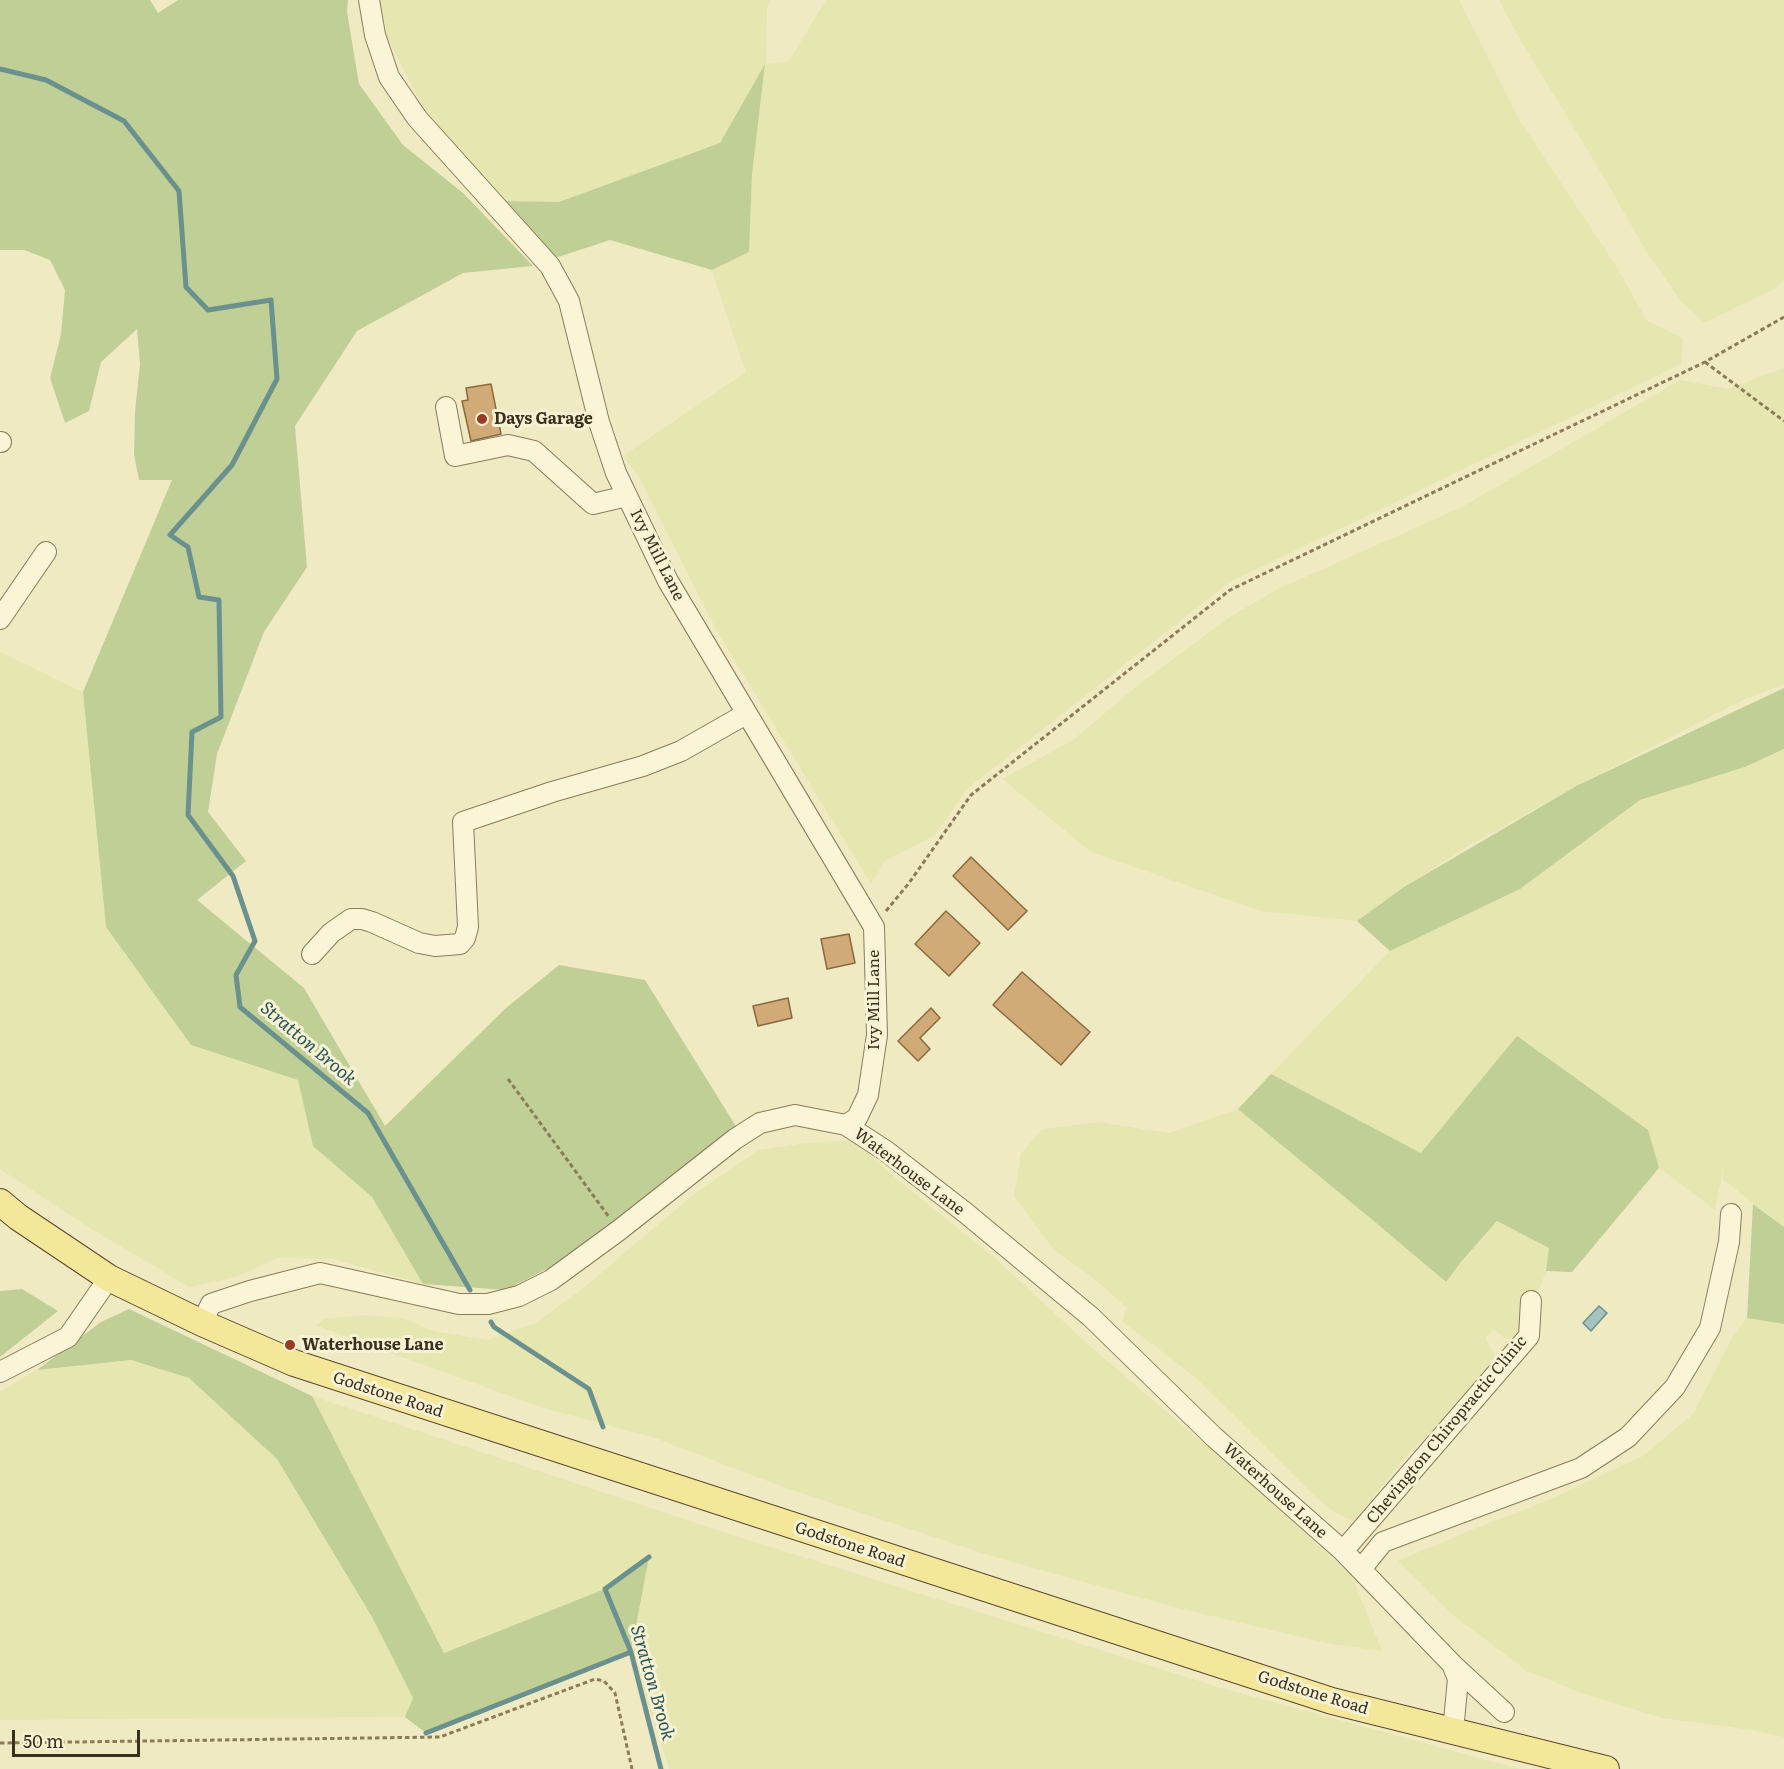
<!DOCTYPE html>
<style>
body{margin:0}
#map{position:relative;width:1784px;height:1769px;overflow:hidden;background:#f0eac3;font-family:Literata,serif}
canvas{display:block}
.scale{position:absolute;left:12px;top:1730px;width:128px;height:27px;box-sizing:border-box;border:3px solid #3a301d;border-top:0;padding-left:8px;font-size:18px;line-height:21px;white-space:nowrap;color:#3a301d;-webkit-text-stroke:4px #f7f2d3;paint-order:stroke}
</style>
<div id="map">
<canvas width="1784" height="1769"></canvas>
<div class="scale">50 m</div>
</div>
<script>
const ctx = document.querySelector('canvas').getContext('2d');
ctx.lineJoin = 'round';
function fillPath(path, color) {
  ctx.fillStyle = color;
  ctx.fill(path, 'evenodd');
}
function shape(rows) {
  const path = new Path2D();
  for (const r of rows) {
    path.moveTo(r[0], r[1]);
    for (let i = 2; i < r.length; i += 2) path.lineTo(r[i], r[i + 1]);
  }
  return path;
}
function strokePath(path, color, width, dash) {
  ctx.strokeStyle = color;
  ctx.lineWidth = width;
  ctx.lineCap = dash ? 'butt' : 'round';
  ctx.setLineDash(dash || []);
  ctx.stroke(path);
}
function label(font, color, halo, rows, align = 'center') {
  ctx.font = font + ' Literata,serif';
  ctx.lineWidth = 6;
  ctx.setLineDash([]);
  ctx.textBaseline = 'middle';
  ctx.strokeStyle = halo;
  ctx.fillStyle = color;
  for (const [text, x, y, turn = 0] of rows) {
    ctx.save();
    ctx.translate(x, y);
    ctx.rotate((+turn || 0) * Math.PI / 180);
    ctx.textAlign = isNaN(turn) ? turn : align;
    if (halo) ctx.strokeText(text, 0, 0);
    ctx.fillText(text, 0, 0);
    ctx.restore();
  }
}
const farmland = shape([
 [380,0,771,0,767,8,766,64,789,61,826,0,1459,0,1520,121,1618,269,1647,321,1683,338,1681,364,1228,583,967,789,935,835,885,861,871,884,718,633,640,479,623,456,746,372,712,270,749,252,752,175,765,66,720,143,559,202,503,201,421,104,387,36],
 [1499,0,1784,0,1784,280,1776,288,1704,323,1680,300,1644,248,1605,179,1521,41],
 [1784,368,1784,684,1743,700,1578,785,1470,845,1404,887,1357,921,1261,911,1091,852,1002,779,1073,740,1143,681,1233,615,1276,590,1460,508,1680,380,1728,389],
 [0,652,83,692,106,927,191,1045,298,1080,313,1146,372,1197,423,1284,333,1259,277,1258,236,1277,189,1287,85,1225,0,1169],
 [1784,749,1784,1227,1722,1179,1725,1160,1715,1210,1659,1168,1647,1130,1421,1153,1271,1074,1390,951,1520,889,1640,800,1745,767],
 [1238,1109,1366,1212,1445,1282,1497,1221,1549,1248,1546,1271,1524,1330,1512,1344,1494,1330,1485,1338,1498,1359,1441,1422,1407,1455,1354,1521,1335,1513,1315,1496,1195,1377,1122,1321,1127,1308,1093,1278,1053,1249,1014,1196,1021,1154,1042,1129,1098,1122,1169,1133],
 [854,1140,897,1179,997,1260,1090,1346,1244,1478,1352,1576,1382,1651,1331,1644,1170,1606,988,1555,783,1487,655,1438,540,1407,317,1326,323,1319,363,1315,403,1318,433,1331,487,1340,536,1323,580,1291,694,1194,759,1150,805,1143],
 [1747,1318,1784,1324,1784,1737,1751,1730,1662,1718,1581,1693,1527,1671,1454,1616,1398,1561,1476,1528,1544,1502,1643,1456,1693,1414,1732,1338],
 [131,1360,189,1378,277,1459,372,1617,413,1698,405,1717,0,1720,0,1391,37,1370],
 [312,1396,723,1532,1225,1689,1520,1769,669,1769,631,1652,605,1589,444,1653]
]);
const green = shape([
 [0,0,150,0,158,13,178,0,348,0,347,12,359,84,403,145,463,193,533,266,463,273,357,331,295,426,307,567,264,632,217,754,208,812,246,861,197,900,304,988,385,1126,506,1008,559,965,645,980,737,1128,570,1257,506,1290,423,1284,372,1197,313,1146,298,1080,191,1045,106,927,83,692,172,480,139,480,134,455,135,412,140,364,137,329,101,362,89,411,65,423,50,378,61,334,65,290,50,260,24,250,0,250],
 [765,64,752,175,749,252,712,270,610,240,552,259,503,201,559,202,720,143],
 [1784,688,1784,749,1745,767,1640,800,1520,889,1390,951,1357,921,1404,887,1578,785],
 [1517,1036,1648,1130,1659,1168,1572,1272,1546,1271,1549,1248,1497,1221,1461,1262,1446,1282,1369,1217,1238,1109,1271,1074,1421,1153],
 [1753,1204,1784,1227,1784,1324,1747,1318],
 [22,1289,58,1311,0,1357,0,1291],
 [129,1309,312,1396,444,1653,605,1589,649,1557,631,1652,426,1733,405,1717,413,1698,372,1617,277,1459,189,1378,131,1360,37,1370,101,1322]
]);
const water = shape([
 [1599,1306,1607,1313,1591,1331,1583,1323,1599,1306]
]);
const stream = shape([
 [0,69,46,80,124,121,179,191,186,287,208,310,271,300,277,379,232,465,170,535,188,547,199,597,219,600,221,717,192,732,188,815,233,876,255,941,236,975,240,1007,368,1113,470,1290],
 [491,1322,494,1327,589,1389,603,1427],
 [649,1557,605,1589,631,1652,661,1769],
 [426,1733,631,1652]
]);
const building = shape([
 [491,384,501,434,471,441,462,401,468,400,466,388,491,384],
 [971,857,1027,911,1008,930,953,876,971,857],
 [946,911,980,943,949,976,915,944,946,911],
 [849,934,855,963,827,969,821,939,849,934],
 [1022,972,1090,1032,1061,1065,993,1005,1022,972],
 [788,998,792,1018,758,1026,753,1006,788,998],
 [931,1008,940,1018,920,1038,930,1049,918,1061,898,1041,931,1008]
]);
const path = shape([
 [1705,362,1784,421],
 [886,911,909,883,971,795,1230,590,1705,362,1784,317],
 [508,1079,609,1217],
 [0,1743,440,1737,595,1679,604,1681,615,1693,632,1769]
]);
const minor = shape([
 [369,0,375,35,389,77,417,118,550,266,569,301,599,422,616,473,668,581,874,927,877,1035,868,1095,857,1118,846,1125],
 [446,407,455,456,508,445,534,451,593,504,627,496],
 [0,442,1,442],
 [0,619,46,552],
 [312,954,331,933,351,919,362,919,372,922,419,943,435,946,460,944,465,938,468,927,463,822,552,792,643,766,681,751,746,714],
 [202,1323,211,1304,250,1291,320,1273,459,1304,488,1304,519,1296,551,1280,618,1231,735,1139,760,1123,795,1115,846,1125,886,1151,967,1214,1091,1317,1214,1437,1343,1551,1452,1664,1458,1679,1453,1731],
 [0,1372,68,1337,109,1278],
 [1343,1551,1529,1336,1531,1301],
 [1361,1569,1383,1542,1581,1468,1628,1437,1675,1387,1710,1328,1729,1242,1731,1214],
 [1452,1664,1504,1712]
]);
const major = shape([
 [0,1202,18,1217,109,1278,202,1323,294,1363,1332,1701,1606,1769]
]);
const markers = [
 [482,419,6,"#9d3826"],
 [290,1345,6,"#9d3826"]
];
const poiNames = [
 ["Days Garage",494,419],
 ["Waterhouse Lane",302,1345]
];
const streetNames = [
 ["Ivy Mill Lane",657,555,63],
 ["Ivy Mill Lane",874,1000,-90],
 ["Waterhouse Lane",909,1172,37],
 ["Godstone Road",388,1395,18],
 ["Chevington Chiropractic Clinic",1447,1430,-50],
 ["Waterhouse Lane",1275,1491,42],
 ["Godstone Road",850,1545,18],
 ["Godstone Road",1313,1693,17]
];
const waterNames = [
 ["Stratton Brook",308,1044,40],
 ["Stratton Brook",652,1683,74]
];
fillPath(farmland, '#e6e6b0');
fillPath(green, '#bfcf96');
fillPath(water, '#a5c3bf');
strokePath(water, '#6b918e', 1.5);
strokePath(stream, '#6b918e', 5);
fillPath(building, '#d0aa77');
strokePath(building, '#8c693d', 1.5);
strokePath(minor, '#8b7b59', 22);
strokePath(major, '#59482d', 28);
strokePath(path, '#8b7b59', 3, [4.5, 3]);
strokePath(minor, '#faf5d7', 20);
strokePath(major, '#f5e799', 26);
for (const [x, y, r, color] of markers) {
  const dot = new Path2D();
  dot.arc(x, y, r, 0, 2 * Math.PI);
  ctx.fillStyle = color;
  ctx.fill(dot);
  strokePath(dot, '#f7f2d3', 2);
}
label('bold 16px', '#3a301d', '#f7f2d3', poiNames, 'left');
label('16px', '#3a301d', '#f7f2d3', streetNames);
label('italic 18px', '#2c565b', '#f7f2d3', waterNames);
</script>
